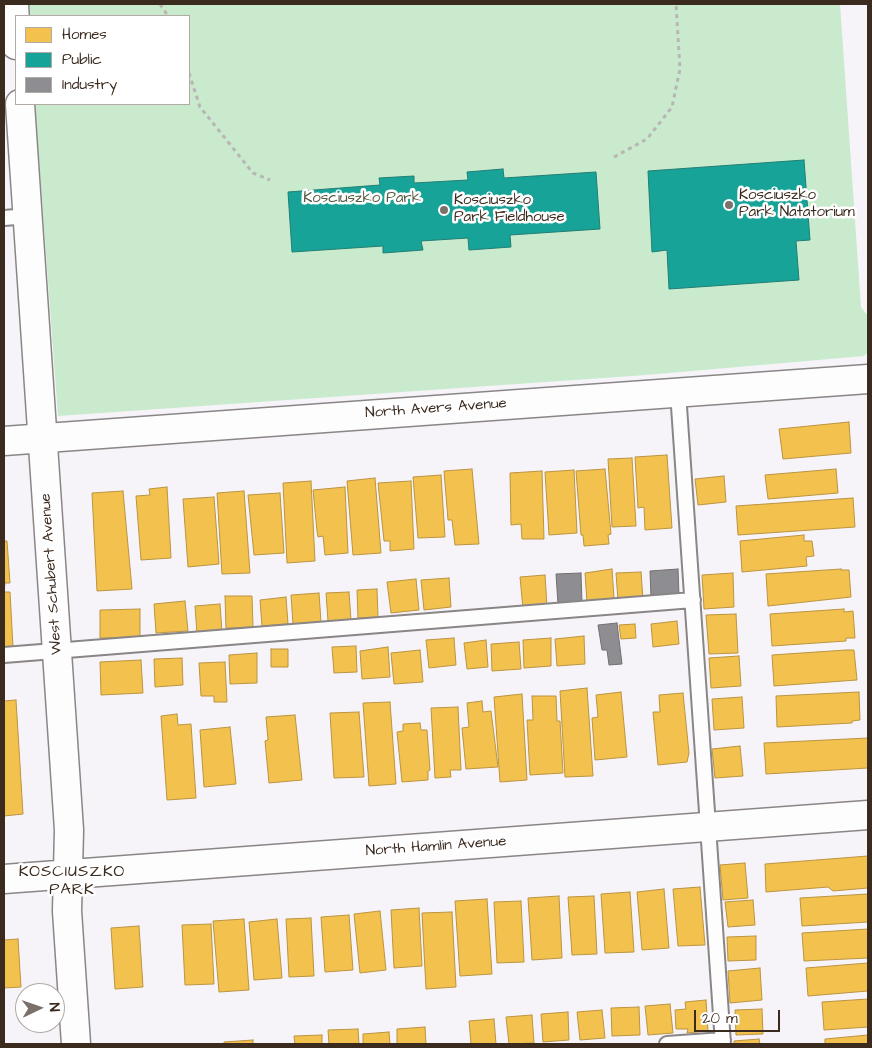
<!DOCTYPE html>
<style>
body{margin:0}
#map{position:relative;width:872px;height:1048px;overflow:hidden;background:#f6f3f9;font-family:"Architects Daughter",sans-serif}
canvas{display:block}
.frame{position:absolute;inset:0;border:5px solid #3b2a1e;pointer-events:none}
.legend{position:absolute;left:15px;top:15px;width:175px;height:90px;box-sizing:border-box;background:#fff;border:1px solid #b1aaa5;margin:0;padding:6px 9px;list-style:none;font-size:15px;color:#3b2a1e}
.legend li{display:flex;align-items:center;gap:10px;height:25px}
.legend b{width:25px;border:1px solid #b1aaa5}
.north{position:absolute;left:15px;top:983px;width:50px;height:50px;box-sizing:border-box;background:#fff;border:1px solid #b1aaa5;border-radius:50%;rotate:87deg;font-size:14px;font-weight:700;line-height:20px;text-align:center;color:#3b2a1e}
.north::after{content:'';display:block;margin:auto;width:18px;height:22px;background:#7c706b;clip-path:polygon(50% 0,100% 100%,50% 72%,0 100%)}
.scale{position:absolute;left:694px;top:1010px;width:86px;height:22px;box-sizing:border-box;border:2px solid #3b2a1e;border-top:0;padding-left:6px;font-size:15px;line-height:18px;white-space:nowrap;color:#3b2a1e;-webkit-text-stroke:4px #fff;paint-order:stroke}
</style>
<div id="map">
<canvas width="872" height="1048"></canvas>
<div class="frame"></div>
<ul class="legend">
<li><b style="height:14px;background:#f2c14e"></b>Homes</li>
<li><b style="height:14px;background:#17a398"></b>Public</li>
<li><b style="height:14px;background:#8d8d92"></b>Industry</li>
</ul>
<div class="north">N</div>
<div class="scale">20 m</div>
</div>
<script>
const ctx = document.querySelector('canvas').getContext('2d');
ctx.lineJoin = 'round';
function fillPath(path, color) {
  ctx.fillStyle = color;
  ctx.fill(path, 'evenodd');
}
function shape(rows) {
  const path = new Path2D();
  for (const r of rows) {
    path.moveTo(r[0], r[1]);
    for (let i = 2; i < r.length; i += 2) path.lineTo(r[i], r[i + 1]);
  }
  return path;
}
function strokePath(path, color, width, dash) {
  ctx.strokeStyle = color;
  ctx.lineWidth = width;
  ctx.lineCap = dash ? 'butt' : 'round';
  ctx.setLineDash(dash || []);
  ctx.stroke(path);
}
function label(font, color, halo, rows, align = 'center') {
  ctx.font = font + ' "Architects Daughter",sans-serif';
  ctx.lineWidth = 5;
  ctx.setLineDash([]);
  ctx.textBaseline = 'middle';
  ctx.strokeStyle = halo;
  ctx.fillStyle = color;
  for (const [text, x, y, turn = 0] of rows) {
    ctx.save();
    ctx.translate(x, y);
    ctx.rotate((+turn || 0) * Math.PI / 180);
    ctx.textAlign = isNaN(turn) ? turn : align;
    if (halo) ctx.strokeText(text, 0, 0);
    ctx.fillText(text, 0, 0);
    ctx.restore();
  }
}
const green = shape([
 [28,4,840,4,861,307,868,316,868,352,864,356,646,375,58,416,35,104,189,104,189,16,29,16]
]);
const homes = shape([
 [849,422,851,453,783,459,779,429,849,422],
 [667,455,672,528,645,530,644,507,638,508,635,457,667,455],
 [632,458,636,526,612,527,608,459,632,458],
 [472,469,479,544,455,545,452,520,448,520,444,471,472,469],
 [605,469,611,534,608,535,609,544,584,546,583,535,581,535,576,471,605,469],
 [836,469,838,493,768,499,765,475,836,469],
 [574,470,577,533,549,535,545,472,574,470],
 [542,471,544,539,522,539,521,524,511,525,510,473,542,471],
 [441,475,445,537,418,538,413,477,441,475],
 [724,476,726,502,698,505,695,479,724,476],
 [375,478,381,553,353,555,347,481,375,478],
 [311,481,315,561,287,563,283,483,311,481],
 [411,481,414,549,390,551,390,541,384,541,378,483,411,481],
 [167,487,171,558,141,560,136,496,150,495,149,489,167,487],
 [345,487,348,553,325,555,323,536,318,537,317,531,313,490,345,487],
 [123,491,132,589,97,591,92,493,123,491],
 [244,491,250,573,222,574,217,493,244,491],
 [280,493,284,553,254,555,248,495,280,493],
 [214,497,219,564,188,567,183,499,214,497],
 [853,498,855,527,738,535,736,506,853,498],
 [804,535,804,541,812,541,814,556,806,557,807,566,742,572,740,541,804,535],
 [4,541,7,541,10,583,5,583,4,592,4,541],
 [612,569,614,598,587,602,585,573,612,569],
 [841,569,841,570,849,570,851,597,768,606,766,574,841,569],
 [641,572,643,599,618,601,616,573,641,572],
 [733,573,734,607,704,609,702,575,733,573],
 [545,575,547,607,523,609,520,577,545,575],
 [449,578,451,607,424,610,421,580,449,578],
 [416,579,419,610,391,613,387,582,416,579],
 [377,589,378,617,358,618,357,590,377,589],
 [4,592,10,592,13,647,4,647,4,592],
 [349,592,351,620,328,621,326,593,349,592],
 [319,593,321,622,293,625,291,595,319,593],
 [225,596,252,596,253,627,226,628,225,596],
 [286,597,288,624,262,626,260,600,286,597],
 [185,601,188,631,156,633,154,604,185,601],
 [220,604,222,632,197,634,195,606,220,604],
 [140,609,140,637,100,638,100,610,140,609],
 [844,609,844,612,853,611,855,638,846,638,846,641,772,646,770,614,844,609],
 [736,614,738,653,709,654,706,615,736,614],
 [677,621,679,644,653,647,651,624,677,621],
 [635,624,636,638,621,639,619,625,635,624],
 [584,636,585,664,557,666,555,639,584,636],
 [454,638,456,665,429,668,426,640,454,638],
 [551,638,551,666,524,668,523,640,551,638],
 [486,640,488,667,467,669,464,643,486,640],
 [519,642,521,669,492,671,491,644,519,642],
 [356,646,357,672,334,673,332,647,356,646],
 [388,647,390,677,362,679,360,651,388,647],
 [271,649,288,649,288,667,271,667,271,649],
 [420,650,423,682,394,684,391,653,420,650],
 [846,650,854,650,857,680,774,686,772,655,846,650],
 [257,653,257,683,230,684,229,655,257,653],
 [739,656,741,686,711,688,709,658,739,656],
 [182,658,183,685,155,687,154,659,182,658],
 [141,660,143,693,101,695,100,662,141,660],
 [225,662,227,702,214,702,214,696,201,696,199,663,225,662],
 [587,688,593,776,565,777,560,691,587,688],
 [621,692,627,757,595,760,592,718,598,717,596,695,621,692],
 [859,692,860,720,852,721,852,723,777,727,776,696,859,692],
 [683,693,689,753,687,762,658,765,653,712,660,712,659,695,683,693],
 [522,694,527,780,500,782,494,697,522,694],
 [532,696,556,696,557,721,560,721,563,773,530,775,527,720,533,720,532,696],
 [742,697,744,728,714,730,712,699,742,697],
 [16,700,23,814,4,816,4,701,16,700],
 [482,701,483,712,491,711,498,767,466,769,462,728,469,727,467,703,482,701],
 [390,702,396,784,369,786,363,703,390,702],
 [458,707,461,770,450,770,451,777,435,778,431,708,458,707],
 [359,712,364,777,334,778,330,713,359,712],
 [177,714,178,725,191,724,196,798,167,800,161,716,177,714],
 [295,715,302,780,269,783,265,741,268,740,266,717,295,715],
 [420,723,421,730,427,730,430,770,428,771,428,780,402,782,397,732,403,731,403,724,420,723],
 [230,727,236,784,204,787,200,730,230,727],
 [868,738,868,768,766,774,764,743,868,738],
 [740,746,743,776,715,778,712,749,740,746],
 [868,856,868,888,833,891,828,887,766,892,765,864,868,856],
 [745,863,748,898,723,900,720,865,745,863],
 [700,887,705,945,678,946,673,889,700,887],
 [664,889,669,948,642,950,637,892,664,889],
 [630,892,634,952,605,953,601,894,630,892],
 [868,894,868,922,802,926,800,898,868,894],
 [559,896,562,958,532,960,528,898,559,896],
 [594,896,597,954,572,955,568,897,594,896],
 [487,899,492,974,460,976,455,901,487,899],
 [753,900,755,925,728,927,725,902,753,900],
 [521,901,524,962,497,963,494,902,521,901],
 [419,908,422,966,394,968,391,910,419,908],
 [380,911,386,970,360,973,354,914,380,911],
 [452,912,456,987,426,989,422,913,452,912],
 [349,915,353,970,325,972,321,917,349,915],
 [311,918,314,976,289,977,286,919,311,918],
 [244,919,249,990,219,992,213,921,244,919],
 [277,919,282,978,254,980,249,922,277,919],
 [211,924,214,984,185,985,182,925,211,924],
 [139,926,143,987,115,989,111,928,139,926],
 [868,929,868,958,804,961,802,933,868,929],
 [756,936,756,960,728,961,727,937,756,936],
 [18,939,21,987,4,988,4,940,18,939],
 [868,963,868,991,808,996,806,968,868,963],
 [760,968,762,1000,730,1003,728,971,760,968],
 [868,999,868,1027,824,1030,822,1002,868,999],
 [706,1000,708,1031,687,1033,688,1029,676,1029,675,1010,686,1009,685,1002,706,1000],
 [670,1004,673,1033,648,1035,645,1006,670,1004],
 [639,1007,640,1035,612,1036,611,1008,639,1007],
 [762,1009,763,1034,736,1035,735,1010,762,1009],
 [602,1010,605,1038,580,1040,577,1012,602,1010],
 [568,1012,569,1040,543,1042,541,1014,568,1012],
 [532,1015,534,1043,509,1044,506,1017,532,1015],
 [494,1019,496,1044,471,1044,469,1021,494,1019],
 [425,1027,426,1044,397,1044,397,1029,425,1027],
 [358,1029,359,1044,329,1044,328,1030,358,1029],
 [389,1032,390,1044,363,1044,363,1034,389,1032],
 [322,1035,322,1044,295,1044,294,1036,322,1035],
 [868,1035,868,1044,825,1044,825,1039,868,1035],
 [759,1039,760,1044,734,1044,734,1041,759,1039],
 [253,1040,253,1044,224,1044,224,1042,253,1040]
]);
const public = shape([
 [804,160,810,240,796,241,799,280,669,289,667,250,652,252,648,171,804,160],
 [503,169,504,178,596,172,600,229,510,235,511,247,469,250,468,238,421,241,423,250,383,253,383,246,292,252,288,192,380,185,379,178,414,176,414,183,468,180,467,172,503,169]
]);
const industry = shape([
 [678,569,679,596,651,598,650,571,678,569],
 [581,573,582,603,558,604,556,574,581,573],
 [617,623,622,664,609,665,607,650,602,650,598,625,617,623]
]);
const path = shape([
 [160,4,168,16],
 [189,73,200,107,253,173,270,180],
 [614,157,647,139,672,107,680,69,676,4]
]);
const lane = shape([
 [4,218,28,216],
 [678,392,723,1044],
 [4,655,693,600],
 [667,1044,723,1040]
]);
const street = shape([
 [14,4,16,45],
 [20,104,69,830,67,911,76,1044],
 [4,441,868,379],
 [4,879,868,815]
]);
const markers = [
 [729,205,5,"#7c706b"],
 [444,210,5,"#7c706b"]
];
const poiNames = [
 ["Kosciuszko",739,196],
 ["Park Natatorium",739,213],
 ["Kosciuszko",454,201],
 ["Park Fieldhouse",454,218]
];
const parkNames = [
 ["Kosciuszko Park",362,199]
];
const streetNames = [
 ["North Avers Avenue",436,409,-4],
 ["West Schubert Avenue",52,574,-94],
 ["North Hamlin Avenue",436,847,-4]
];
const neighbourhoodNames = [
 ["KOSCIUSZKO",72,873],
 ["PARK",72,891]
];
fillPath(green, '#c9eacd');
fillPath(homes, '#f2c14e');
strokePath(homes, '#bb9440', 1);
fillPath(public, '#17a398');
strokePath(public, '#227f73', 1);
fillPath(industry, '#8d8d92');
strokePath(industry, '#746f6f', 1);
strokePath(lane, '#8a8686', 18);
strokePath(street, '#8a8686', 31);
strokePath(path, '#b8b6b5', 3, [4, 4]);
strokePath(lane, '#fefdfe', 14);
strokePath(street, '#fefdfe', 28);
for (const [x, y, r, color] of markers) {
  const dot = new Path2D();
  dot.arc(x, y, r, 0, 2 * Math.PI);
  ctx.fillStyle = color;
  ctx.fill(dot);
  strokePath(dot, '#fff', 2);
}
label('15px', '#3b2a1e', '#fff', poiNames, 'left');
label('15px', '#555841', '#fff', parkNames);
label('15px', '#3b2a1e', '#fff', streetNames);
ctx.letterSpacing = '1px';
label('16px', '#3b2a1e', '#fff', neighbourhoodNames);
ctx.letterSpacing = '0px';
</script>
